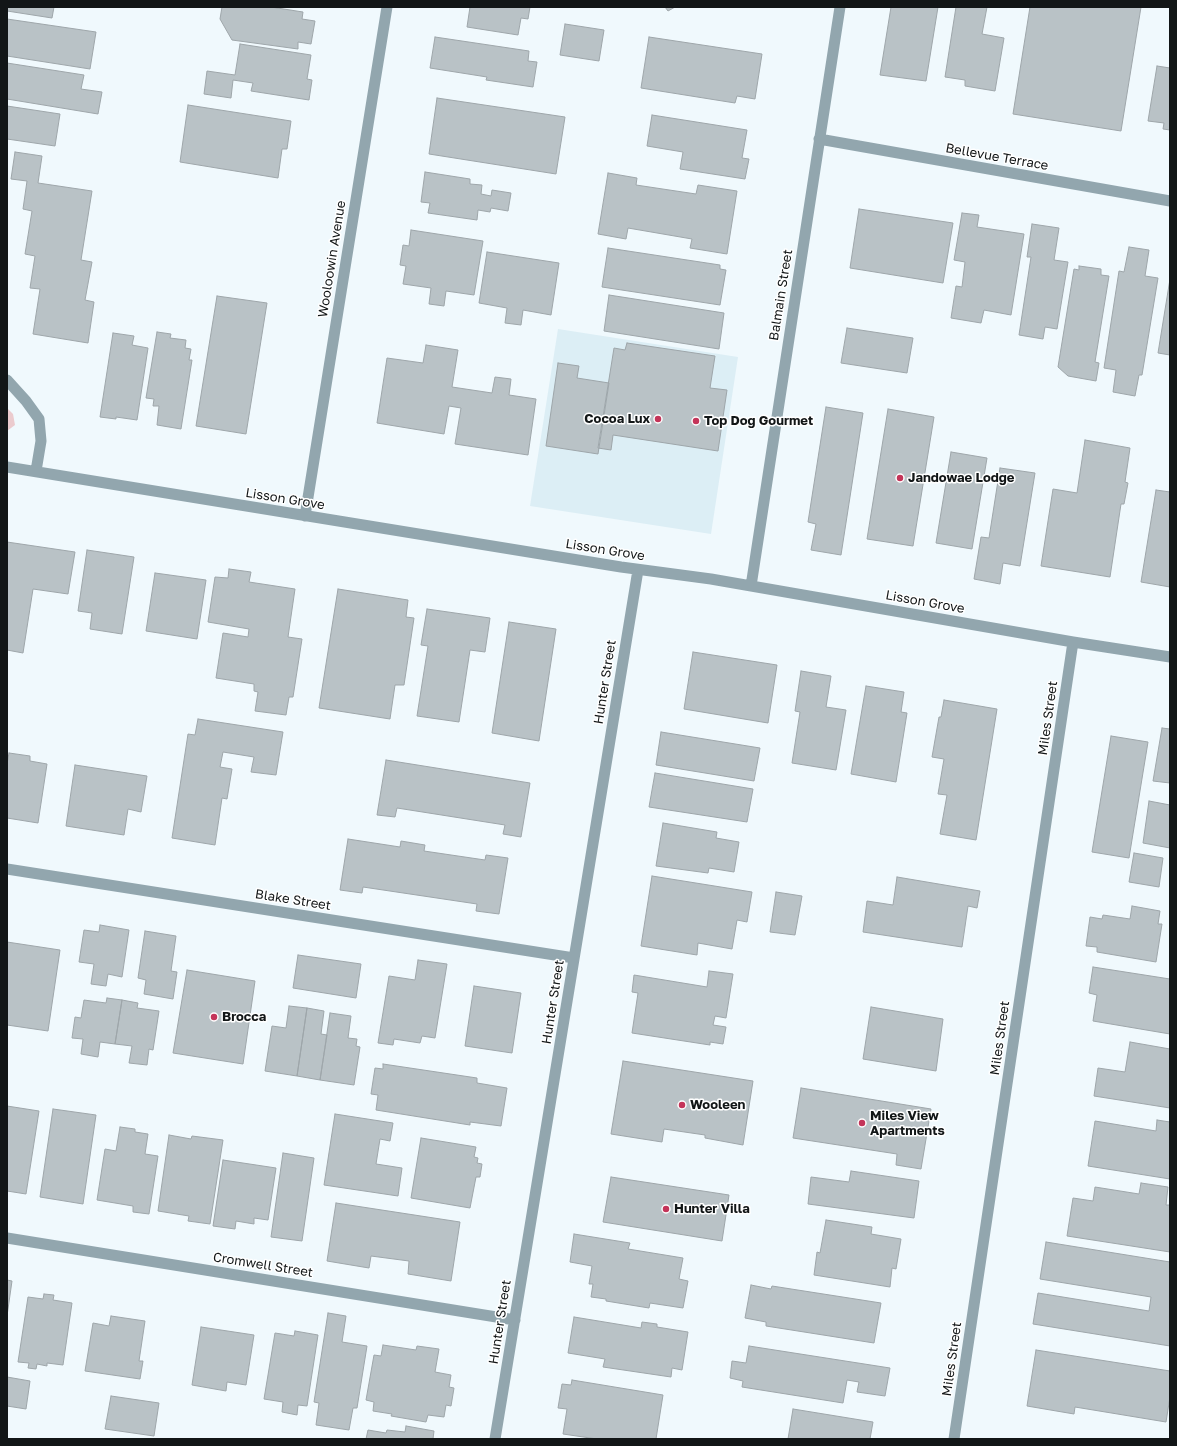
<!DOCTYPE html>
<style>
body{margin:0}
#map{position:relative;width:1177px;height:1446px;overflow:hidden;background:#f0f9fd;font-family:"Golos Text",sans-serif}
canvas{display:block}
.frame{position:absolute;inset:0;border:8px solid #121617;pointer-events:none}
</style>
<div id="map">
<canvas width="1177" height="1446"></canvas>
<div class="frame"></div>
</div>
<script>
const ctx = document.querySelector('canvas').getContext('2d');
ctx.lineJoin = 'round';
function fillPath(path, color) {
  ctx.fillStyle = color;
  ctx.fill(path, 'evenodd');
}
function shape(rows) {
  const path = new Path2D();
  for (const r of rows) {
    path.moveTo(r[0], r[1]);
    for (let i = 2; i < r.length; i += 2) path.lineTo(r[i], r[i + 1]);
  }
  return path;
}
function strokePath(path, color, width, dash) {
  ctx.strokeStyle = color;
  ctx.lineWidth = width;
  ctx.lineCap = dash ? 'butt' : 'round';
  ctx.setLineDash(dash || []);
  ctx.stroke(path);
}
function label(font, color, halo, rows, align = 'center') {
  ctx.font = font + ' "Golos Text",sans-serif';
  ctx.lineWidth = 3;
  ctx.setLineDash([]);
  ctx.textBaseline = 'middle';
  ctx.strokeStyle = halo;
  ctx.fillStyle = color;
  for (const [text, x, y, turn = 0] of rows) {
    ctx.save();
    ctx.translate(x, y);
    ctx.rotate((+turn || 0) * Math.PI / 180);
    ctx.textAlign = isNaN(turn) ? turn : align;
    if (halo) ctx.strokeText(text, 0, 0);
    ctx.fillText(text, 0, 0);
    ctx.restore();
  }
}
const built = shape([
 [558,329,738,357,711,534,530,506]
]);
const green = shape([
 [7,408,13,414,15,425,7,431]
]);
const building = shape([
 [7,7,54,7,52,18,7,11,7,7],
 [222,7,271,7,303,12,302,19,315,21,311,44,298,42,298,49,232,40,220,19,222,7],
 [470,7,530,7,528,19,521,18,518,35,467,27,470,7],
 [665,7,675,7,668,11,665,7],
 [891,7,938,7,926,81,880,75,891,7],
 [956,7,987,7,982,34,1004,38,995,91,965,86,965,80,945,77,956,7],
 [1030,7,1141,7,1121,131,1013,114,1030,7],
 [7,19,96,32,90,69,7,56,7,19],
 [565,24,604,30,599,61,560,55,565,24],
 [435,37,529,51,528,61,537,62,533,87,486,80,487,77,430,68,435,37],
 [649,37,762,54,755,99,737,96,735,103,641,88,649,37],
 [240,44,311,55,307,79,312,80,309,100,251,91,253,83,233,80,231,98,204,94,207,71,235,75,240,44],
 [7,63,84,75,81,89,102,92,98,114,7,99,7,63],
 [1157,66,1170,68,1170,130,1163,129,1164,123,1148,121,1157,66],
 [437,98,565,117,556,174,429,154,437,98],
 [188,105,291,121,287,149,282,149,278,178,180,162,188,105],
 [7,106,60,114,55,146,7,139,7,106],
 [652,115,747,130,742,158,749,159,745,179,680,169,683,152,647,146,652,115],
 [15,152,42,156,38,183,92,191,81,260,92,262,85,300,94,302,88,343,33,334,40,289,30,288,35,256,25,254,32,211,23,209,27,181,11,179,15,152],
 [425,172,470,179,470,184,482,185,481,194,491,196,492,190,511,193,508,211,491,208,490,212,478,210,477,220,428,213,430,203,421,202,425,172],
 [608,173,637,178,636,185,696,194,698,185,737,191,727,254,690,248,692,239,628,228,626,239,598,234,608,173],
 [859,209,953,223,943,283,850,268,859,209],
 [962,213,979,215,977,227,1024,234,1011,315,984,310,981,323,951,318,956,286,962,287,965,262,954,260,962,213],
 [1032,224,1059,228,1054,260,1068,262,1057,329,1045,327,1043,339,1019,335,1031,257,1027,257,1032,224],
 [411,230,483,241,474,295,446,291,444,306,429,304,431,288,403,284,406,266,400,265,403,245,409,246,411,230],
 [1129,247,1149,250,1145,276,1158,278,1142,375,1139,375,1135,396,1113,392,1116,370,1104,368,1119,271,1124,272,1129,247],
 [608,248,720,265,720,269,726,270,720,305,602,287,608,248],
 [487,252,559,263,551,315,523,310,521,325,505,323,507,308,479,303,487,252],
 [1079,266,1101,269,1101,275,1109,276,1095,362,1099,363,1096,381,1068,376,1058,367,1074,269,1079,270,1079,266],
 [1170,279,1170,355,1158,353,1170,279],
 [609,295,724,313,719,349,604,331,609,295],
 [217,296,267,303,246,434,196,426,217,296],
 [847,328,913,338,907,373,841,363,847,328],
 [157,332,171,334,170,338,186,340,185,348,191,349,189,360,192,360,181,429,157,425,159,406,153,406,154,399,146,398,157,332],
 [113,333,134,336,132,345,148,348,137,420,116,417,116,419,100,417,113,333],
 [627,343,715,356,710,388,727,390,718,451,613,435,611,450,598,448,614,348,625,350,627,343],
 [426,345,458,350,452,387,492,393,495,377,511,379,509,395,536,399,528,455,455,444,461,408,449,406,444,434,377,423,387,358,423,363,426,345],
 [558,363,579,366,577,378,609,383,598,454,546,446,558,363],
 [826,407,863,413,841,555,811,550,816,524,808,522,826,407],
 [888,409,934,417,913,546,867,539,888,409],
 [1085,440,1130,448,1125,482,1128,483,1124,504,1121,504,1110,577,1041,566,1053,489,1077,493,1085,440],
 [951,452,987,458,972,549,936,543,951,452],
 [1000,468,1035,473,1020,566,1003,563,1000,584,974,579,981,537,989,538,1000,468],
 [1156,490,1170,492,1170,587,1141,582,1156,490],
 [7,542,75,552,68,594,33,589,23,653,7,650,7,542],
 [87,550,134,557,122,634,90,629,92,613,78,611,87,550],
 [229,569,251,572,249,582,295,589,288,637,302,639,293,697,289,697,286,715,255,711,258,692,254,691,254,684,216,678,223,633,248,637,249,629,208,622,215,577,228,578,229,569],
 [155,573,206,580,197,639,146,631,155,573],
 [338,589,408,600,406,617,414,618,404,685,395,685,390,719,319,708,338,589],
 [427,609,490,618,485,652,470,650,459,722,417,716,428,646,421,645,427,609],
 [509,622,556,629,539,741,492,733,509,622],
 [693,652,777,665,768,723,684,709,693,652],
 [801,671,831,676,826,707,846,710,836,770,792,763,800,712,795,711,801,671],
 [866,686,904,692,901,712,907,713,896,782,851,774,866,686],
 [944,700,997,709,976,840,940,834,947,795,938,794,944,759,932,757,939,717,941,717,944,700],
 [198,719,283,732,276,775,251,772,254,757,223,752,220,767,232,769,227,799,222,798,215,845,172,838,188,734,195,735,198,719],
 [1162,728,1170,729,1170,783,1153,781,1162,728],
 [661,732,760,748,754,781,656,765,661,732],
 [1111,736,1148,742,1129,858,1092,852,1111,736],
 [9,753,30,756,30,761,47,764,38,823,7,818,7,764,9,753],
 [386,760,530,783,521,837,503,834,505,825,397,808,395,817,377,815,386,760],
 [75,765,147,776,141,812,128,809,124,835,66,826,75,765],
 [655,773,753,789,747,822,649,807,655,773],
 [1149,801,1170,805,1170,848,1143,843,1149,801],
 [663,823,717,832,716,838,739,842,734,872,709,868,708,873,656,866,663,823],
 [348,839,400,847,401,841,425,845,424,851,485,860,486,855,508,858,499,914,476,911,477,904,363,887,362,893,340,890,348,839],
 [1134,853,1163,858,1159,887,1129,882,1134,853],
 [652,876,752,892,747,922,737,920,732,949,698,943,697,955,641,946,652,876],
 [897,877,980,891,977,908,968,906,962,947,863,932,867,901,893,905,897,877],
 [776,892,802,896,795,935,770,932,776,892],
 [1132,906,1160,911,1158,924,1162,924,1156,962,1097,952,1097,947,1086,946,1090,917,1102,919,1103,915,1130,919,1132,906],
 [100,925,129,930,122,977,108,974,106,986,91,984,94,964,79,962,84,930,99,932,100,925],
 [145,931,176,936,171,971,177,972,173,999,144,994,146,980,138,978,145,931],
 [7,942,60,950,48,1031,7,1025,7,942],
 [298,955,361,964,356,998,293,988,298,955],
 [418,960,447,964,435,1038,422,1036,420,1043,394,1039,393,1045,378,1043,389,976,415,980,418,960],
 [1093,967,1170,979,1170,1034,1093,1021,1097,995,1089,993,1093,967],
 [187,970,255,981,243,1064,173,1053,187,970],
 [709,971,733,974,726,1018,715,1016,713,1025,726,1027,723,1044,710,1042,710,1045,632,1033,638,993,632,992,634,975,707,987,709,971],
 [474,986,521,993,512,1053,465,1046,474,986],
 [107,998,122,1000,115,1044,100,1042,98,1057,81,1054,83,1039,72,1038,75,1017,81,1018,84,1000,106,1003,107,998],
 [122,1000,138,1003,137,1008,159,1011,153,1050,149,1049,147,1065,129,1063,132,1046,115,1044,122,1000],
 [289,1006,307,1008,297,1076,265,1071,272,1026,286,1028,289,1006],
 [871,1007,943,1019,936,1071,863,1059,871,1007],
 [307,1008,324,1011,321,1034,327,1035,320,1080,297,1076,307,1008],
 [330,1013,351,1016,348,1038,357,1039,356,1046,360,1047,354,1085,320,1080,330,1013],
 [1130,1042,1170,1049,1170,1108,1094,1096,1098,1068,1125,1072,1130,1042],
 [623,1061,753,1081,743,1145,705,1138,705,1135,664,1129,662,1142,611,1134,623,1061],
 [383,1064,477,1078,477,1083,507,1088,501,1126,470,1122,470,1125,376,1110,378,1095,371,1094,375,1068,383,1069,383,1064],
 [801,1088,931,1109,921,1169,896,1165,897,1154,793,1138,801,1088],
 [7,1106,39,1111,26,1194,7,1191,7,1106],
 [53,1109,96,1115,83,1204,40,1197,53,1109],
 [335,1114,393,1123,390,1141,380,1139,376,1164,402,1168,398,1196,324,1185,335,1114],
 [1157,1120,1170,1122,1170,1179,1088,1166,1095,1121,1156,1131,1157,1120],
 [120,1127,135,1129,135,1132,148,1134,145,1154,158,1156,149,1214,133,1212,133,1206,97,1200,105,1149,116,1151,120,1127],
 [169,1135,191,1139,192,1136,223,1140,210,1224,188,1221,189,1216,158,1211,169,1135],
 [421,1138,476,1147,474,1157,478,1158,477,1163,482,1164,480,1177,476,1177,470,1208,411,1198,421,1138],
 [283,1153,314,1158,302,1241,271,1237,283,1153],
 [223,1160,276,1168,268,1220,254,1218,254,1224,236,1221,235,1229,213,1226,223,1160],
 [851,1171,919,1181,914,1218,808,1204,811,1177,849,1182,851,1171],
 [611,1177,729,1195,722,1241,603,1222,611,1177],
 [1141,1183,1168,1187,1166,1205,1170,1205,1170,1252,1067,1236,1073,1198,1093,1201,1095,1187,1139,1194,1141,1183],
 [336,1203,460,1222,451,1281,408,1274,409,1261,371,1256,369,1268,327,1261,336,1203],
 [826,1220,872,1227,871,1234,901,1239,896,1269,892,1268,890,1287,814,1275,817,1252,820,1253,826,1220],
 [574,1234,630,1243,628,1249,683,1258,679,1279,688,1281,683,1308,650,1303,649,1308,606,1301,606,1299,591,1297,593,1284,589,1284,592,1266,570,1262,574,1234],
 [1046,1242,1170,1262,1170,1346,1033,1324,1038,1293,1149,1311,1151,1297,1040,1279,1046,1242],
 [7,1280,12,1281,7,1316,7,1280],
 [751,1285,771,1289,772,1286,881,1303,874,1343,766,1326,766,1322,745,1318,751,1285],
 [44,1294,54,1295,53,1300,72,1303,63,1365,47,1363,47,1366,37,1364,36,1369,28,1368,29,1363,18,1362,28,1297,43,1299,44,1294],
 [328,1313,346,1316,342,1342,367,1346,357,1408,353,1408,349,1430,316,1425,319,1403,314,1402,328,1313],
 [111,1316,145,1321,139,1361,143,1361,140,1379,85,1371,93,1323,109,1326,111,1316],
 [574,1317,641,1328,642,1322,657,1324,657,1327,688,1332,682,1370,672,1368,671,1377,603,1367,605,1359,568,1353,574,1317],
 [201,1327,254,1335,246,1385,227,1382,226,1391,192,1385,201,1327],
 [295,1331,318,1335,307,1406,298,1405,297,1415,282,1412,283,1402,264,1399,275,1333,294,1336,295,1331],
 [383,1345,416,1350,417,1346,439,1349,435,1372,451,1375,449,1387,454,1388,451,1406,446,1405,444,1417,428,1415,426,1422,391,1416,392,1414,373,1411,374,1402,366,1400,374,1355,381,1356,383,1345],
 [749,1346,890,1368,885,1396,857,1392,859,1382,847,1380,843,1403,742,1387,743,1381,730,1378,732,1361,746,1363,749,1346],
 [1036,1350,1170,1371,1170,1397,1166,1422,1075,1407,1074,1414,1027,1406,1036,1350],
 [7,1377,30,1381,26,1409,7,1406,7,1377],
 [572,1380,663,1395,656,1439,597,1439,563,1434,567,1409,558,1408,562,1384,571,1385,572,1380],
 [111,1396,159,1403,154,1436,105,1429,111,1396],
 [793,1409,873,1422,870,1439,788,1439,793,1409],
 [406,1426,434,1431,433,1439,366,1439,368,1430,386,1433,387,1430,405,1432,406,1426]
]);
const minor = shape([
 [819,139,1170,201],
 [7,380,26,401,39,419,41,441,36,471],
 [7,467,621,567,711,579,1073,642,1170,657],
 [305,516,387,7],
 [751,586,840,7],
 [7,869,574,958],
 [7,1238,515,1320],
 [495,1439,638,570],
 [954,1439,1073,642]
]);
const markers = [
 [658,419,4,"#c43459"],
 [696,421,4,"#c43459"],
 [900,478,4,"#c43459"],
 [214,1017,4,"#c43459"],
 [682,1105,4,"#c43459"],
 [862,1123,4,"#c43459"],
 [666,1209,4,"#c43459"]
];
const streetNames = [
 ["Bellevue Terrace",997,157,10],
 ["Wooloowin Avenue",332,259,-81],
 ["Balmain Street",781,295,-81],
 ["Lisson Grove",285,499,9],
 ["Lisson Grove",605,550,9],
 ["Lisson Grove",925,602,10],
 ["Hunter Street",605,682,-81],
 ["Miles Street",1048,718,-82],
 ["Blake Street",293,900,9],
 ["Hunter Street",553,1002,-81],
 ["Miles Street",1000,1038,-82],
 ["Cromwell Street",263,1265,9],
 ["Hunter Street",500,1322,-81],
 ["Miles Street",952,1359,-82]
];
const poiNames = [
 ["Cocoa Lux",650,419,"right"],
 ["Top Dog Gourmet",704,421],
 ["Jandowae Lodge",908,478],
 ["Brocca",222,1017],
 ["Wooleen",690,1105],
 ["Miles View",870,1116],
 ["Apartments",870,1131],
 ["Hunter Villa",674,1209]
];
fillPath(built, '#dceef5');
fillPath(green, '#ebcbce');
fillPath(building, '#b9c2c6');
strokePath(building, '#9ea6aa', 1);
strokePath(minor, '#92a6ae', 11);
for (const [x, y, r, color] of markers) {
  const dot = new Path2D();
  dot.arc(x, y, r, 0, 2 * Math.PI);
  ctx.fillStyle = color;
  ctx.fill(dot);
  strokePath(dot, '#fff', 1.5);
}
label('13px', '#121617', '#fff', streetNames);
label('bold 13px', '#121617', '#fff', poiNames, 'left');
</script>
